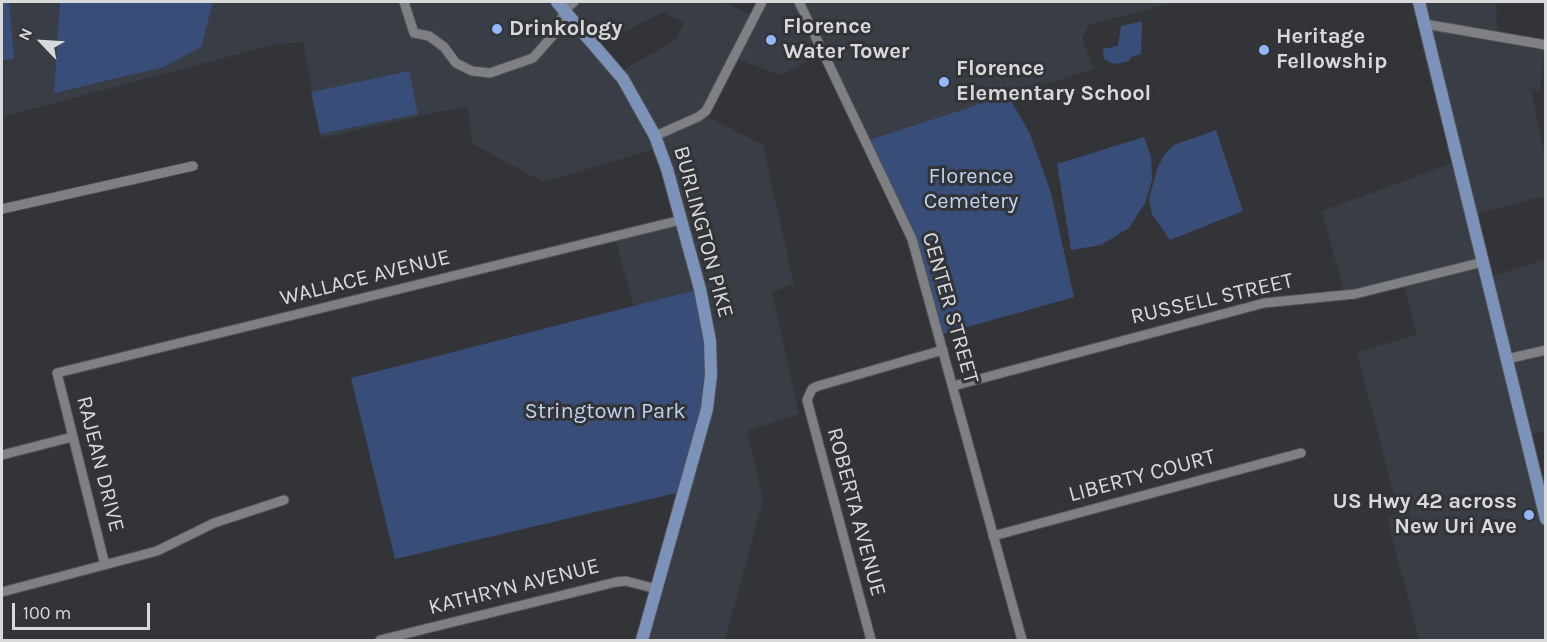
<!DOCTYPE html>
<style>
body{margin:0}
#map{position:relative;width:1547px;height:642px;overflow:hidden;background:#333437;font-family:Karla,sans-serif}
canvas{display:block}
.frame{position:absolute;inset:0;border:3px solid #d8d9db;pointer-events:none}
.north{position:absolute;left:12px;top:12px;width:60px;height:60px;-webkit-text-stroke:4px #333437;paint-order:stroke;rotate:295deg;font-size:16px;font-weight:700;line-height:24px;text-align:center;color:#d8d9db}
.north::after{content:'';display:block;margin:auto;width:21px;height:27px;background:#d8d9db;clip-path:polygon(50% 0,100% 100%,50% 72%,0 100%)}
.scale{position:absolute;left:12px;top:603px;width:138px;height:27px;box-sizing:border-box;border:3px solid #d8d9db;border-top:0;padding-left:8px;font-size:18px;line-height:21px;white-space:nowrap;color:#d8d9db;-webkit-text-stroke:4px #333437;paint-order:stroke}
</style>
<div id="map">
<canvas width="1547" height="642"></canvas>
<div class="frame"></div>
<div class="north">N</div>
<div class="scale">100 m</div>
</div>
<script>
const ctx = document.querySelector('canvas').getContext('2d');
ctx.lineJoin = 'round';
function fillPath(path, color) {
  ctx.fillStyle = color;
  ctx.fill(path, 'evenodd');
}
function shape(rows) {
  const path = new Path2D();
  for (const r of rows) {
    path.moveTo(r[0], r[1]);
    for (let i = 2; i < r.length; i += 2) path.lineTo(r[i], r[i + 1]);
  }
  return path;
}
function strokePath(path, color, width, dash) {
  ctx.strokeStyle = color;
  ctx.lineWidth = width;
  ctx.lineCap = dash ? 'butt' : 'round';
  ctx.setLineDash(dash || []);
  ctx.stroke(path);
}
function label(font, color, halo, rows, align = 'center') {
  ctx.font = font + ' Karla,sans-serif';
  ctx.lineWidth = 6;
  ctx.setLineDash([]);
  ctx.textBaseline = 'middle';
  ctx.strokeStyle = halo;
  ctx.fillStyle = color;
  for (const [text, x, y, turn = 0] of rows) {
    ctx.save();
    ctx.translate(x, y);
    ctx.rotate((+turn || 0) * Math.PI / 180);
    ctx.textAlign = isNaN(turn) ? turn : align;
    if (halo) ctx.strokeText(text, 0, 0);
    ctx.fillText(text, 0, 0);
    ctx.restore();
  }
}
const built = shape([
 [2,2,724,2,755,17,762,2,1174,2,1089,25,1082,38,1094,69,866,141,824,53,780,75,735,58,702,114,763,145,794,284,772,292,799,414,747,431,763,500,725,640,642,640,701,434,700,289,634,306,614,236,681,220,659,148,543,182,473,144,467,106,321,138,303,42,273,45,2,117],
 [664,12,684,23,676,39,619,73,597,45],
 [1419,2,1496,2,1497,37,1545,45,1540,91,1531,89,1545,159,1545,196,1472,215,1487,278,1545,259,1545,431,1526,436,1536,478,1545,475,1545,640,1419,640,1387,517,1399,514,1357,352,1417,335,1404,283,1345,295,1322,211,1458,161]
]);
const green = shape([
 [2,2,9,2,14,59,2,60],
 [60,2,213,2,201,47,164,67,54,93],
 [1142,21,1141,54,1131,57,1129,61,1114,64,1104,59,1103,49,1118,46,1121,26],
 [409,71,418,114,320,134,311,92],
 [1008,95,1030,134,1051,193,1074,297,939,335,912,239,866,141],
 [1216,130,1243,211,1170,240,1152,214,1149,198,1158,167,1165,154,1174,145],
 [1144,137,1151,157,1152,180,1145,203,1129,228,1101,245,1071,250,1057,164],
 [700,289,711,375,685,491,395,559,351,378]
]);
const minor = shape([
 [404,2,414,33,429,36,444,47,456,63,472,71,490,73,533,58,556,32,565,10,574,2],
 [799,2,912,239,1022,640],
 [1425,24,1546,45],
 [655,136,698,117,706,111,762,2],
 [2,209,193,166],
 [1507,359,1546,350],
 [953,386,1264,303,1355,294,1483,262],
 [2,455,72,437],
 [993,536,1301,453],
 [105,565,57,373,681,220],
 [2,592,157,551,214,523,284,500],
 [380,640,616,582,626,581,657,589],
 [871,640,807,400,812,389,818,386,943,350]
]);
const major = shape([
 [557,2,623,79,655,136,667,169,700,289,710,341,711,375,707,409,642,640],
 [1419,2,1546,519]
]);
const markers = [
 [497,29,6,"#92b7fd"],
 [771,40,6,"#92b7fd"],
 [1264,50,6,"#92b7fd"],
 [944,82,6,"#92b7fd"],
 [1529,515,6,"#92b7fd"]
];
const poiNames = [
 ["Florence",783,27],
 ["Water Tower",783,52],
 ["Drinkology",509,29],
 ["Heritage",1276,37],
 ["Fellowship",1276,62],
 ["Florence",956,69],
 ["Elementary School",956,94],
 ["US Hwy 42 across",1517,502,"right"],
 ["New Uri Ave",1517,527,"right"]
];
const parkNames = [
 ["Florence",971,177],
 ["Cemetery",971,202],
 ["Stringtown Park",605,412]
];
const streetNames = [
 ["BURLINGTON PIKE",703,232,75],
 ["WALLACE AVENUE",365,278,-14],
 ["RUSSELL STREET",1212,299,-13],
 ["CENTER STREET",950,308,74],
 ["RAJEAN DRIVE",100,464,76],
 ["LIBERTY COURT",1142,476,-15],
 ["ROBERTA AVENUE",856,512,75],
 ["KATHRYN AVENUE",514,587,-14]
];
fillPath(built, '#393d46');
fillPath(green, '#384e78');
strokePath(minor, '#4f5153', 11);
strokePath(major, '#4f5153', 14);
strokePath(minor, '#7e8083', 9);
strokePath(major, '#7d92b9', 12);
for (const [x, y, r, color] of markers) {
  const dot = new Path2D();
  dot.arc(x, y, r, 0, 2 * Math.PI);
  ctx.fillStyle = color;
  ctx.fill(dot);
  strokePath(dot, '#333437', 2);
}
label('bold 22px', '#d8d9db', '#333437', poiNames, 'left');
label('22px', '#c0d2f2', '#333437', parkNames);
label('22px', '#d8d9db', '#333437', streetNames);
</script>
